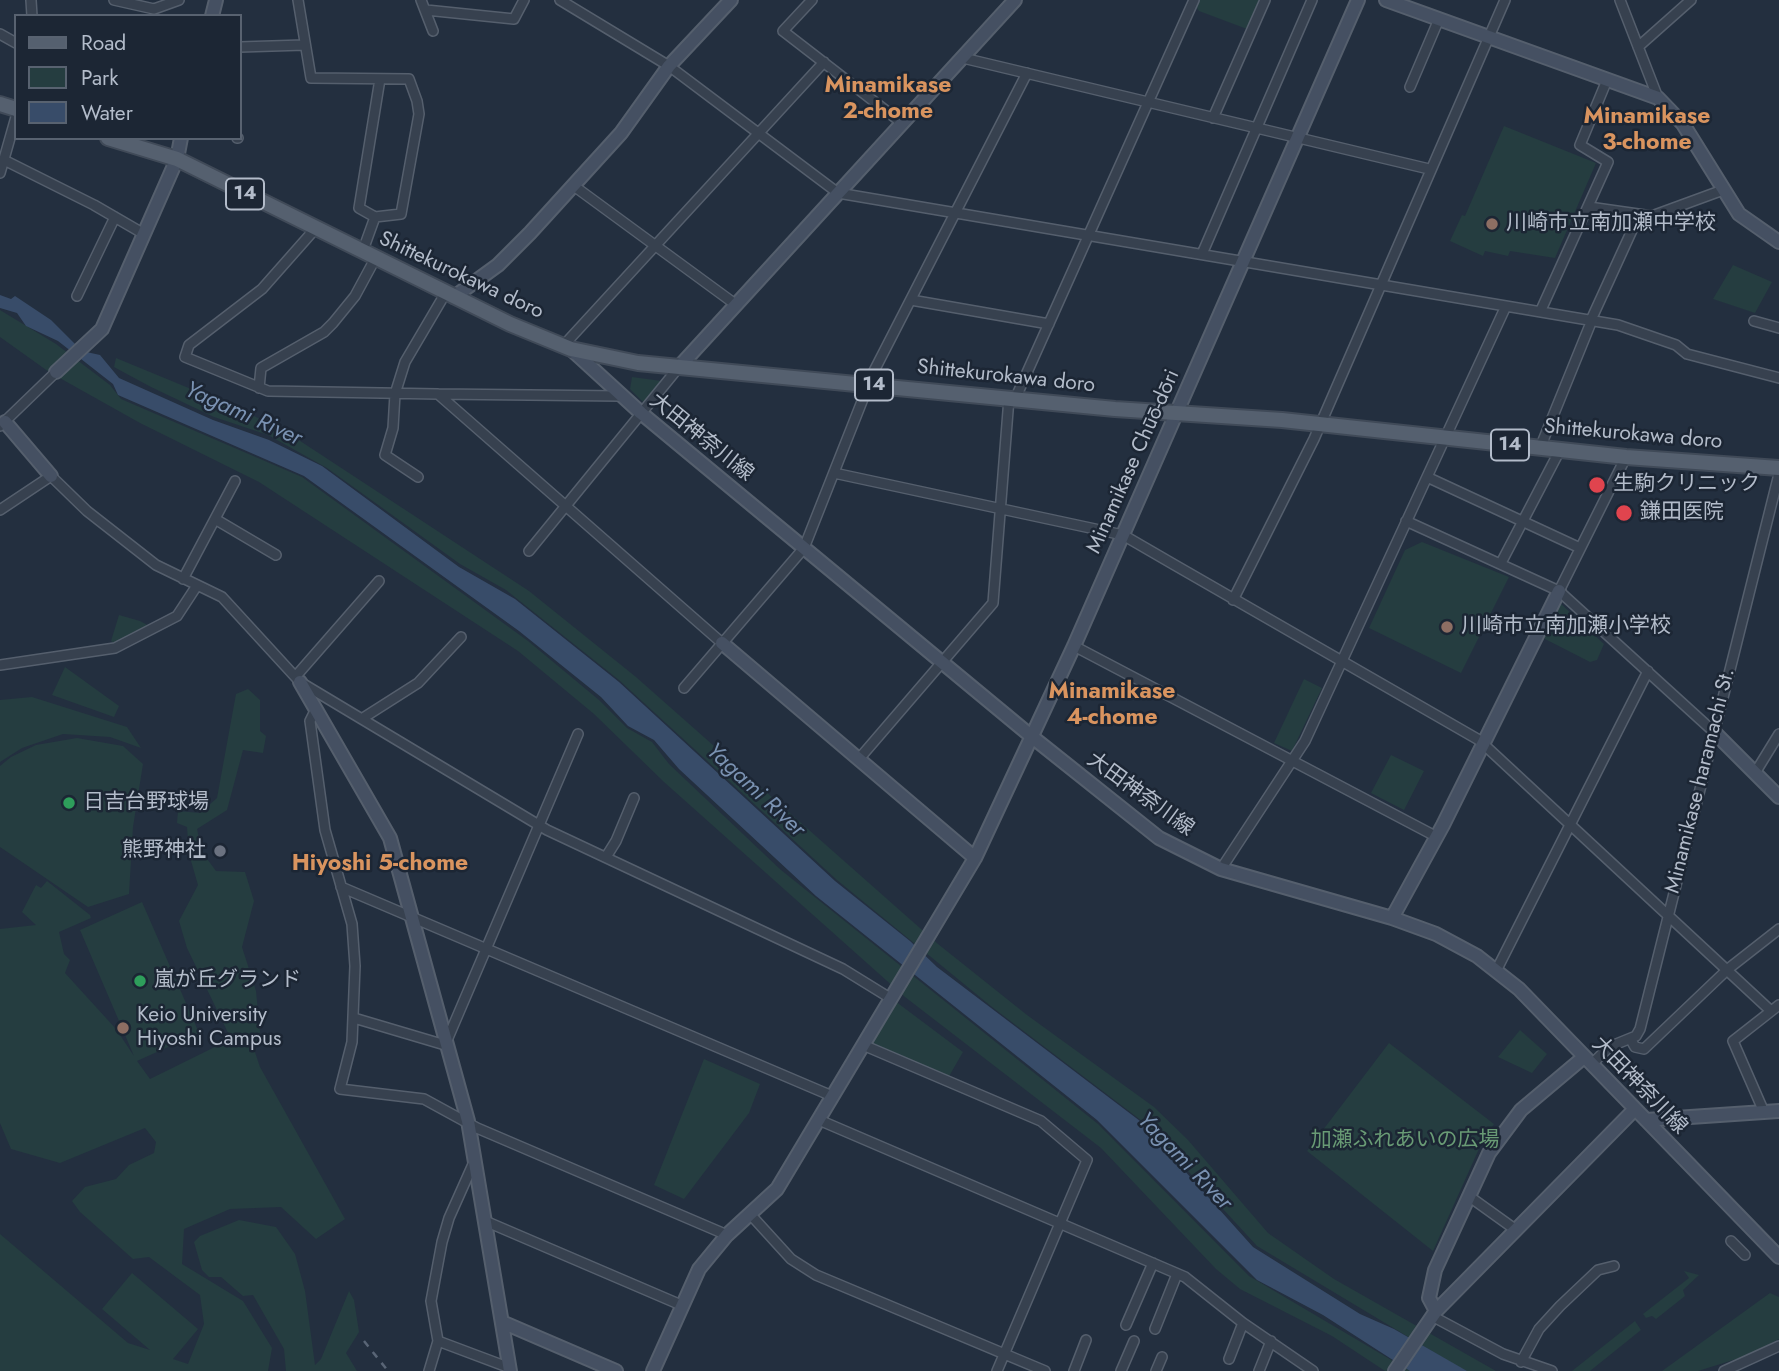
<!DOCTYPE html>
<meta charset="utf-8">
<style>
body{margin:0}
#map{position:relative;width:1779px;height:1371px;overflow:hidden;background:#232f3f;font-family:Jost,sans-serif}
canvas{display:block}
.legend{position:absolute;left:14px;top:14px;width:228px;height:126px;box-sizing:border-box;background:#1c2634;border:2px solid #586270;margin:0;padding:9px 12px;list-style:none;font-size:21px;color:#b3bcca}
.legend li{display:flex;align-items:center;gap:14px;height:35px}
.legend b{width:35px;border:2px solid #586270}
</style>
<div id="map">
<canvas width="1779" height="1371"></canvas>
<ul class="legend">
<li><b style="height:9px;background:#55606f"></b>Road</li>
<li><b style="height:19px;background:#253d40"></b>Park</li>
<li><b style="height:19px;background:#384c69"></b>Water</li>
</ul>
</div>
<script>
const ctx = document.querySelector('canvas').getContext('2d');
ctx.lineJoin = 'round';
function fillPath(path, color) {
  ctx.fillStyle = color;
  ctx.fill(path, 'evenodd');
}
function shape(rows) {
  const path = new Path2D();
  for (const r of rows) {
    path.moveTo(r[0], r[1]);
    for (let i = 2; i < r.length; i += 2) path.lineTo(r[i], r[i + 1]);
  }
  return path;
}
function strokePath(path, color, width, dash) {
  ctx.strokeStyle = color;
  ctx.lineWidth = width;
  ctx.lineCap = dash ? 'butt' : 'round';
  ctx.setLineDash(dash || []);
  ctx.stroke(path);
}
function label(font, color, halo, rows, align = 'center') {
  ctx.font = font + ' Jost,"Noto Sans JP",sans-serif';
  ctx.lineWidth = 5;
  ctx.setLineDash([]);
  ctx.textBaseline = 'middle';
  ctx.strokeStyle = halo;
  ctx.fillStyle = color;
  for (const [text, x, y, turn = 0] of rows) {
    ctx.save();
    ctx.translate(x, y);
    ctx.rotate((+turn || 0) * Math.PI / 180);
    ctx.textAlign = isNaN(turn) ? turn : align;
    if (halo) ctx.strokeText(text, 0, 0);
    ctx.fillText(text, 0, 0);
    ctx.restore();
  }
}
const green = shape([
 [1200,0,1259,0,1247,29,1199,11,1196,7],
 [1504,126,1596,163,1555,258,1510,251,1508,256,1485,251,1483,256,1450,241,1462,215,1465,216],
 [1733,265,1772,282,1755,313,1713,299],
 [0,310,56,344,110,385,121,399,302,477,528,641,599,700,627,728,652,742,669,764,781,870,1098,1124,1249,1276,1410,1371,1385,1371,1332,1336,1240,1289,1216,1269,1101,1148,905,997,664,782,594,714,518,651,259,482,140,423,49,372,0,337],
 [116,358,242,410,288,433,529,591,636,677,938,944,1027,1015,1154,1107,1188,1140,1268,1233,1334,1279,1496,1371,1467,1371,1460,1368,1257,1246,1142,1121,992,1007,837,880,619,680,506,590,460,564,327,468,268,435,214,417,151,387,114,367],
 [632,377,662,381,644,403,630,389],
 [1422,542,1509,577,1461,673,1369,628,1405,550],
 [1559,602,1604,644,1597,660,1590,662,1545,639,1544,630],
 [119,615,140,621,151,627,116,645,111,641],
 [65,667,119,706,114,717,52,695],
 [1304,679,1322,688,1292,751,1274,743],
 [248,689,260,700,260,731,266,736,263,753,243,750,227,810,197,829,202,852,216,871,245,872,254,901,242,947,256,991,260,1032,254,1049,260,1067,345,1219,316,1239,281,1207,230,1209,184,1229,182,1264,243,1301,272,1348,268,1371,0,1371,0,1234,128,1343,150,1350,102,1309,132,1273,198,1329,173,1359,188,1364,204,1324,200,1295,149,1257,133,1259,80,1212,72,1201,85,1187,116,1179,129,1165,154,1153,156,1142,145,1128,60,1163,11,1149,0,1123,0,929,36,925,22,912,36,885,41,888,47,881,90,915,91,918,59,932,64,954,70,960,65,973,116,1029,134,1056,80,930,142,902,199,1033,137,1061,150,1079,231,1039,187,948,179,921,198,885,189,854,187,827,177,823,178,811,200,813,217,798,236,694],
 [32,697,127,727,141,748,110,737,63,734,22,748,0,762,0,700],
 [77,738,123,746,143,764,133,827,129,894,88,907,0,847,0,766,11,757,36,745],
 [1391,755,1424,771,1404,810,1371,793],
 [895,1001,963,1052,948,1078,869,1045],
 [1520,1030,1547,1054,1532,1073,1498,1057],
 [1389,1043,1494,1124,1483,1140,1433,1251,1307,1151],
 [704,1059,760,1084,749,1113,684,1199,654,1185],
 [239,1220,276,1227,295,1254,305,1291,315,1365,321,1359,349,1291,354,1300,359,1332,346,1353,357,1371,286,1371,284,1349,253,1295,243,1296,221,1277,209,1277,202,1270,194,1242,200,1236],
 [1684,1271,1699,1275,1683,1290,1685,1296,1656,1319,1652,1316,1646,1318,1643,1314,1689,1278],
 [1770,1293,1779,1297,1779,1339,1746,1356,1698,1371,1662,1371],
 [1635,1321,1641,1330,1590,1371,1572,1371]
]);
const water = shape([
 [0,295,11,299,15,296,51,320,82,351,100,355,119,378,213,420,269,440,322,466,459,567,515,599,619,682,835,881,910,941,937,967,1140,1121,1253,1247,1360,1314,1394,1329,1467,1371,1410,1371,1323,1315,1257,1280,1097,1120,816,896,679,769,654,740,628,726,601,697,519,631,304,476,118,395,113,384,58,341,26,326,17,313,0,308]
]);
const street = shape([
 [31,0,32,16],
 [114,0,154,9,179,0],
 [298,0,311,78,409,79,417,101,419,114,401,214,375,217,362,253],
 [421,0,433,31],
 [560,0,669,66,838,193,1618,325,1676,345,1687,354,1779,378],
 [812,0,783,31,902,123],
 [1620,0,1658,98],
 [426,10,514,19,524,0],
 [0,34,16,43],
 [240,47,304,45],
 [1638,47,1691,0],
 [963,58,1429,169],
 [1410,87,1439,19],
 [1213,118,1265,0],
 [237,138,238,138],
 [4,160,94,205,144,234],
 [0,173,16,117],
 [574,186,735,304],
 [1589,207,1652,216,1723,190],
 [375,217,359,208,380,79],
 [315,229,262,289,189,345,185,357,268,391,438,394,722,643],
 [1202,254,1312,0],
 [77,296,115,217],
 [911,300,1049,324],
 [1541,310,1608,162,1580,145,1607,80],
 [1591,320,1639,215],
 [1754,321,1779,328],
 [563,346,824,62],
 [259,388,261,368,324,332,333,323,355,296,375,259],
 [438,394,620,396],
 [1016,397,1194,0],
 [0,426,56,372],
 [1540,448,1592,320],
 [834,473,1123,535,1173,564,1479,740,1771,1011],
 [418,477,385,455,393,428,395,394,405,362,445,294],
 [1427,477,1580,548],
 [0,510,51,476,87,511,156,565,222,597,300,682,547,830,843,969,890,998],
 [215,519,276,555],
 [1406,521,1559,591,1714,732],
 [529,551,679,367],
 [1501,563,1560,450],
 [183,579,235,481],
 [1559,591,1626,457],
 [1233,600,1314,439,1505,0],
 [1074,646,1437,837],
 [0,665,115,648,177,616,196,587],
 [296,676,379,581],
 [684,688,804,548,874,371,1027,73],
 [316,709,310,721,325,830,352,924,355,966,352,1042,340,1089,424,1099,477,1128,727,1235],
 [363,718,418,683,461,637],
 [858,760,993,603,1009,398],
 [1755,773,1779,734],
 [606,857,616,841,634,798],
 [1221,869,1305,741,1506,306],
 [341,887,832,1096],
 [1496,971,1648,671],
 [354,1018,445,1045,578,734],
 [1631,1040,1635,1047,1644,1049,1728,969,1779,929],
 [863,1045,1041,1121,1087,1160,997,1371],
 [1592,1064,1609,1047,1636,1036,1640,1029,1779,474],
 [1764,1112,1733,1041,1779,1005],
 [819,1120,1185,1277,1243,1323,1313,1371],
 [1470,1197,1516,1230],
 [750,1214,791,1259,816,1275,1045,1371],
 [485,1221,681,1305],
 [1731,1241,1745,1255],
 [1432,1316,1503,1354,1552,1371],
 [1126,1325,1153,1263],
 [1155,1329,1177,1274],
 [438,1341,510,1368],
 [1229,1359,1243,1323],
 [1521,1362,1539,1329,1560,1306,1598,1270,1614,1266],
 [429,1371,438,1341,431,1301,442,1242,449,1218,474,1162],
 [1074,1371,1086,1340],
 [1121,1371,1134,1341],
 [1156,1371,1162,1357],
 [1259,1371,1271,1341],
 [1724,1371,1779,1346]
]);
const secondary = shape([
 [1386,0,1658,98,1683,124,1739,214,1779,242],
 [212,16,216,0],
 [454,297,498,265,530,233,621,133,669,66,731,0],
 [571,349,641,413,1031,736,1159,838,1221,869,1392,918,1436,934,1477,956,1519,989,1779,1257],
 [679,367,1015,0],
 [56,372,102,329,177,159,181,138],
 [5,422,51,476],
 [722,643,975,858],
 [300,682,390,838,468,1121,510,1371],
 [1714,732,1779,797],
 [1392,918,1443,825,1559,591],
 [1646,1120,1779,1111],
 [1436,1311,1429,1298,1435,1270,1489,1153,1521,1110,1584,1057],
 [502,1322,616,1371],
 [653,1371,699,1269,727,1235,777,1189,975,858,1074,646,1358,0],
 [1395,1371,1436,1311,1635,1109]
]);
const primary = shape([
 [0,104,16,109],
 [108,138,177,159,510,324,571,349,638,363,1115,409,1282,420,1626,457,1779,468]
]);
const rail = shape([
 [364,1341,388,1371]
]);
const markers = [
 [1492,224,7,"#8d6e63"],
 [1597,485,9,"#e0444e"],
 [1624,513,9,"#e0444e"],
 [1447,627,7,"#8d6e63"],
 [69,803,7,"#2e9e5b"],
 [220,851,7,"#6b7280"],
 [140,981,7,"#2e9e5b"],
 [123,1028,7,"#8d6e63"]
];
const shields = [
 [245,194,38],
 [874,385,38],
 [1510,445,38]
];
const shieldNames = [
 ["14",245,194],
 ["14",874,385],
 ["14",1510,445]
];
const poiNames = [
 ["川崎市立南加瀬中学校",1506,224],
 ["生駒クリニック",1613,485],
 ["鎌田医院",1640,513],
 ["川崎市立南加瀬小学校",1461,627],
 ["日吉台野球場",83,803],
 ["熊野神社",206,851,"right"],
 ["嵐が丘グランド",154,981],
 ["Keio University",137,1016],
 ["Hiyoshi Campus",137,1040]
];
const streetNames = [
 ["Shittekurokawa doro",461,276,25],
 ["Shittekurokawa doro",1006,377,6],
 ["Shittekurokawa doro",1633,435,5],
 ["大田神奈川線",701,438,39],
 ["Minamikase Chūō-dōri",1134,462,-66],
 ["Minamikase haramachi St.",1701,781,-76],
 ["大田神奈川線",1140,795,36],
 ["大田神奈川線",1639,1086,46]
];
const parkNames = [
 ["加瀬ふれあいの広場",1405,1141]
];
const neighbourhoodNames = [
 ["Minamikase",888,86],
 ["2-chome",888,112],
 ["Minamikase",1647,117],
 ["3-chome",1647,143],
 ["Minamikase",1112,692],
 ["4-chome",1112,718],
 ["Hiyoshi 5-chome",380,864]
];
const waterNames = [
 ["Yagami River",243,415,24],
 ["Yagami River",755,791,43],
 ["Yagami River",1184,1162,46]
];
fillPath(green, '#253d40');
fillPath(water, '#384c69');
strokePath(street, '#555f6d', 12);
strokePath(secondary, '#555f6d', 16);
strokePath(primary, '#404a58', 18);
strokePath(street, '#37414f', 9);
strokePath(secondary, '#455062', 12);
strokePath(primary, '#55606f', 14);
strokePath(rail, '#596576', 2.5, [7, 7]);
for (const [x, y, r, color] of markers) {
  const dot = new Path2D();
  dot.arc(x, y, r, 0, 2 * Math.PI);
  ctx.fillStyle = color;
  ctx.fill(dot);
  strokePath(dot, '#1c2634', 2.5);
}
for (const [x, y, w] of shields) {
  const box = new Path2D();
  box.roundRect(x - w / 2, y - 15.5, w, 31, 5);
  ctx.fillStyle = '#1c2634';
  ctx.fill(box);
  strokePath(box, '#b3bcca', 2);
}
label('bold 19px', '#b3bcca', null, shieldNames);
label('21px', '#b3bcca', '#1c2634', poiNames, 'left');
label('21px', '#b3bcca', '#1c2634', streetNames);
label('21px', '#699b75', '#1c2634', parkNames);
label('bold 23px', '#d9945f', '#1c2634', neighbourhoodNames);
label('italic 23px', '#7a92b2', '#1c2634', waterNames);
</script>
